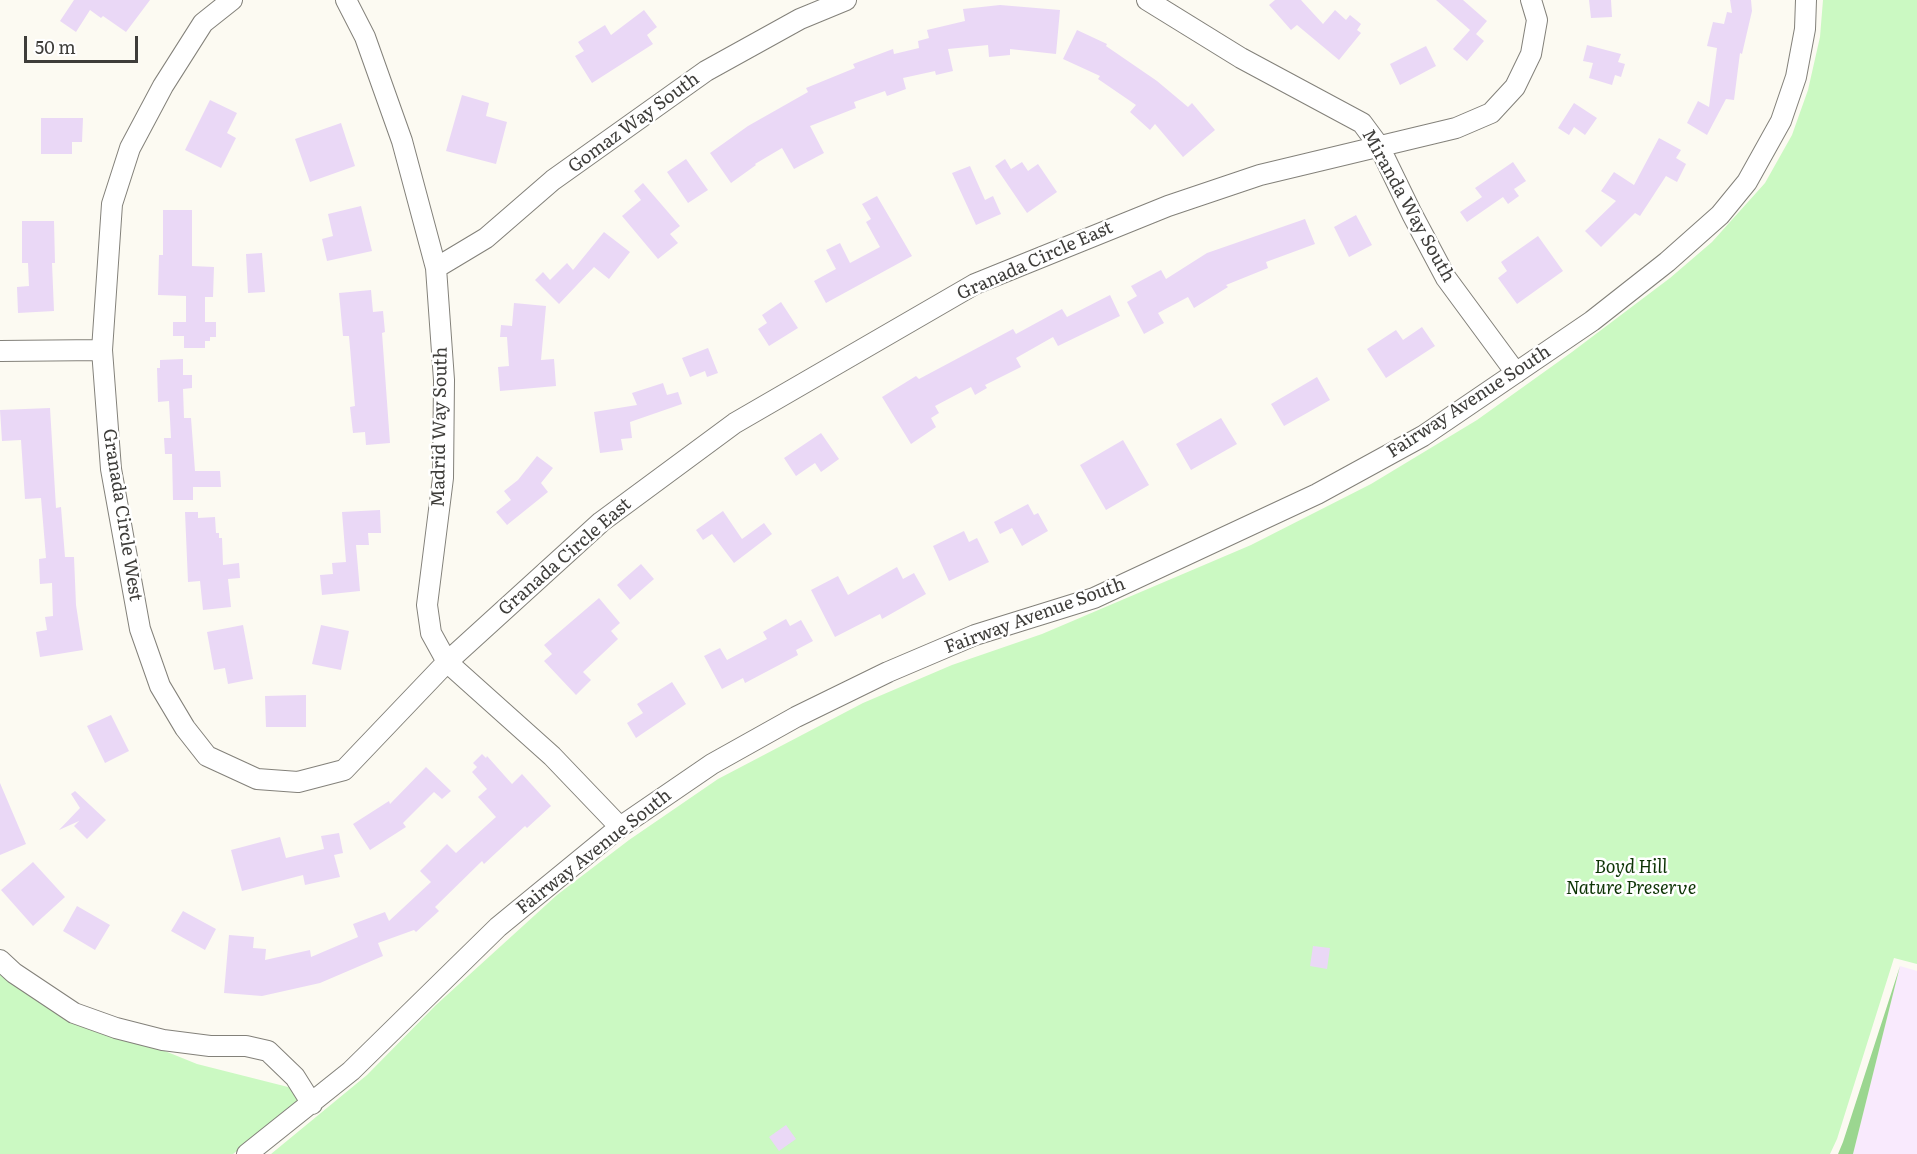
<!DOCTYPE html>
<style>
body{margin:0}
#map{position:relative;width:1917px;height:1154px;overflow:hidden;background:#fcfaf2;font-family:Literata,serif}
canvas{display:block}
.scale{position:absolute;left:24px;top:36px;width:114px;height:27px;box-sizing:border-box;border:3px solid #3e3d3a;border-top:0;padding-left:8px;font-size:18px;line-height:21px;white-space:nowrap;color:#3e3d3a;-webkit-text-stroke:4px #fff;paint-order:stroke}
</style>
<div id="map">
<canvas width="1917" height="1154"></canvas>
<div class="scale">50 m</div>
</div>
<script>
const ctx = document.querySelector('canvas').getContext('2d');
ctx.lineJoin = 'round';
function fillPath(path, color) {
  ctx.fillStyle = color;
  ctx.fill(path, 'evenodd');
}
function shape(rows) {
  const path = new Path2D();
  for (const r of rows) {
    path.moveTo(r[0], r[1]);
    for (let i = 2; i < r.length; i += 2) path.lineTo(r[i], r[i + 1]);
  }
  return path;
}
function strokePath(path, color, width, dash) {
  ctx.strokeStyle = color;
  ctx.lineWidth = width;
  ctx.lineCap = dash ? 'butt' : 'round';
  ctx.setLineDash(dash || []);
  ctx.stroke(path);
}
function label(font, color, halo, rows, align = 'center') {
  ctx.font = font + ' Literata,serif';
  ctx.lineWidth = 5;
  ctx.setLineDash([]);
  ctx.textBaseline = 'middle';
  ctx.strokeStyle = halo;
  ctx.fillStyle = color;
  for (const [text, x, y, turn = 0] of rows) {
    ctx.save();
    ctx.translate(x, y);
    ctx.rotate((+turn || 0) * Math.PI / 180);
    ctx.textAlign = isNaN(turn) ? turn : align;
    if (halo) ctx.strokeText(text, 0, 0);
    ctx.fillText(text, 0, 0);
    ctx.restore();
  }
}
const industrial = shape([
 [1900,966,1917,971,1917,1154,1853,1154]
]);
const green = shape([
 [1823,0,1917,0,1917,964,1894,958,1837,1139,1830,1154,271,1154,367,1075,436,1005,557,895,629,840,718,779,863,703,952,665,1042,634,1251,545,1371,484,1477,420,1572,352,1670,278,1712,242,1765,183,1792,135,1808,90,1820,37],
 [0,971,145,1043,197,1064,292,1088,301,1102,233,1154,0,1154]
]);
const forest = shape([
 [1900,966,1853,1154,1838,1154,1843,1142]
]);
const building = shape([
 [74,0,150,0,126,32,103,16,101,18,90,10,76,32,60,21],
 [1275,0,1301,0,1323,24,1335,10,1346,20,1350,15,1361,24,1357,30,1361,33,1339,60,1297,25,1291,30,1269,5],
 [1436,0,1463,0,1487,21,1476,34,1484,41,1467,61,1453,49,1470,30],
 [1589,0,1611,0,1612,17,1591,18],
 [1730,0,1751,0,1752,11,1742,54,1740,53,1734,100,1726,99,1707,135,1687,123,1698,101,1709,107,1717,48,1707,46,1713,22,1724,24,1727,12,1732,13],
 [1000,5,1060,10,1056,54,1010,49,1010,55,989,57,988,45,948,49,953,71,936,75,935,71,903,78,906,89,887,96,885,91,854,102,856,108,810,126,824,153,794,169,782,148,755,164,756,165,731,183,710,153,748,126,808,92,806,88,855,68,853,64,893,49,894,54,919,48,918,41,929,38,927,30,965,21,963,9],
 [644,10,657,27,647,35,653,44,592,83,575,56,584,51,578,42,605,25,611,35],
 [1077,30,1107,44,1106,46,1157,81,1188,107,1192,103,1215,130,1183,157,1155,124,1150,130,1130,112,1136,105,1098,79,1100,76,1063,59],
 [1587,45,1621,54,1618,62,1625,64,1621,77,1615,75,1612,85,1589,78,1593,63,1583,61],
 [1426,46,1436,66,1400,85,1390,64],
 [462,95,489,103,486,116,507,122,496,164,446,151],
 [210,100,237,113,227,133,236,138,221,168,185,150],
 [1574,103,1597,118,1585,135,1574,127,1569,135,1558,128],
 [41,118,83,118,82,142,72,142,72,154,41,154],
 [341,123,355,166,310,182,295,139],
 [1659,138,1681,150,1676,158,1686,164,1677,182,1666,176,1640,216,1635,213,1601,247,1585,231,1616,201,1601,191,1614,172,1634,185],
 [686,159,708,190,688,203,667,172],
 [1005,159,1011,169,1022,162,1028,171,1038,164,1057,192,1027,213,995,166],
 [1513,162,1526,181,1514,189,1519,196,1508,204,1503,197,1467,222,1460,212,1482,197,1475,188],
 [970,166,985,200,993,196,1001,214,976,225,952,173],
 [643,183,680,226,670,234,678,243,658,259,622,216,641,200,634,191],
 [877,196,912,256,826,303,814,281,836,269,826,250,840,243,850,263,880,247,866,222,871,219,862,204],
 [361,206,372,251,327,261,322,239,333,236,328,214],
 [163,210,192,210,192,266,214,267,213,297,205,297,205,322,216,322,216,337,210,337,210,341,205,341,205,348,184,348,184,336,173,336,173,322,186,322,186,296,158,295,159,255,163,255],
 [1356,215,1372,245,1349,257,1334,227],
 [1305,219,1315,244,1266,262,1268,268,1226,285,1228,287,1194,308,1188,297,1158,313,1164,323,1144,334,1127,302,1137,296,1131,286,1161,270,1166,279,1207,253],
 [22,221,54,221,55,263,52,263,54,311,18,313,17,287,29,286,28,263,22,263],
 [604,232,630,252,609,279,594,267,559,304,535,280,543,272,550,280,567,263,573,270],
 [1538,236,1563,271,1517,304,1498,278,1507,271,1501,262],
 [262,253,265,292,248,293,246,254],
 [371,290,373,312,383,311,385,332,382,333,390,443,366,445,365,432,353,433,350,407,355,406,349,336,343,336,339,293],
 [1110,295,1120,316,1058,346,1053,337,1016,358,1021,367,985,385,987,388,975,395,971,387,935,406,939,413,931,418,936,427,911,444,882,397,916,376,919,379,1013,329,1016,334,1062,309,1067,317],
 [781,302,798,328,769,346,758,329,767,323,762,315],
 [514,303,546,306,541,360,554,359,556,386,500,391,498,367,509,366,507,337,500,337,501,325,512,326],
 [1422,327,1435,346,1386,378,1367,349,1396,330,1403,340],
 [708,348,718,373,707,377,705,371,690,377,682,358],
 [183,359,183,375,192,375,192,388,183,389,184,418,191,418,195,471,220,471,221,487,193,487,193,500,173,500,172,454,165,454,164,438,171,438,169,401,158,402,157,368,160,368,160,360],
 [1317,377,1330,400,1284,426,1271,404],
 [663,383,667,395,678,392,682,404,630,422,632,438,621,439,623,450,600,453,594,412,637,405,632,393],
 [50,408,56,508,61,507,65,557,74,557,76,605,83,650,40,657,36,632,47,630,45,617,53,616,52,583,40,584,39,559,46,558,41,498,25,499,21,440,2,441,0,410],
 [1221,418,1237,444,1191,470,1176,444],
 [821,433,839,459,821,472,815,463,796,476,784,458],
 [1123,440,1149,485,1106,510,1080,465],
 [537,456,553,468,541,483,548,492,507,525,496,512,511,500,504,491,518,480],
 [1028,504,1034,515,1038,513,1048,531,1022,546,1012,528,1000,534,994,522],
 [380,510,381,533,368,533,369,545,356,545,360,591,322,595,320,575,333,574,332,563,346,562,342,512],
 [723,511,742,539,764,523,772,534,734,563,712,534,703,540,696,530],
 [185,512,198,512,198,518,215,517,216,533,219,533,219,538,222,538,223,565,239,563,240,578,228,579,231,607,203,610,200,581,188,582],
 [964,531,969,542,977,538,989,562,949,581,933,546],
 [641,564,654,579,630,600,617,585],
 [897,567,903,579,914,573,926,594,882,619,880,614,835,637,811,590,838,576,848,595],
 [599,598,620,623,611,631,618,639,583,672,591,680,576,695,544,661,552,654,544,645],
 [786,619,790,626,801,620,813,641,796,650,798,655,781,664,745,683,743,678,722,689,704,656,720,648,727,660,767,639,763,632],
 [243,625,253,679,228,684,225,668,214,670,207,632],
 [321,625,349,631,341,670,312,664],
 [672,682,686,704,636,738,627,723,643,713,637,704],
 [306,695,306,727,266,727,265,696],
 [111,715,129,751,105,763,87,726],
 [482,754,486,758,487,756,512,784,522,774,551,806,527,828,525,826,484,864,482,861,435,907,439,911,416,932,414,930,378,943,383,956,320,983,262,996,224,993,229,935,254,937,253,948,266,949,265,960,310,950,311,957,358,937,353,924,385,912,389,921,431,882,420,871,447,844,456,853,496,817,478,797,487,789,472,772,477,767,473,763],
 [426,767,451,791,442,799,434,792,403,823,406,827,370,850,353,824,389,801,390,804],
 [0,783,26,844,0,855],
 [75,791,106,820,87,839,74,826,79,821,59,830,80,808,71,794],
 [339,833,343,853,334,855,340,877,305,885,303,875,242,891,231,850,280,837,286,858,324,849,321,836],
 [33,862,65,897,33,926,1,890],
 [77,906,110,925,95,950,63,931],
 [183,911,216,929,205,950,171,931],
 [1313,946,1330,948,1327,969,1310,966],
 [786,1125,796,1139,779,1151,769,1137]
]);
const minor = shape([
 [232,0,203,23,163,86,130,148,112,204,102,350,111,469,140,629,160,686,185,728,207,756,257,779,298,782,344,770,447,662,601,522,735,423,975,284,1168,206,1260,175,1456,128,1491,113,1515,87,1531,54,1537,20,1531,0],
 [346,0,365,37,402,141,436,268,444,380,443,478,427,605,431,633,447,662,552,756,620,827],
 [1147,0,1241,58,1362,123,1379,146,1412,214,1446,278,1516,373],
 [436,268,486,238,553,180,706,71,800,19,846,0],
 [0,351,102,350],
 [0,960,14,973,74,1013,116,1028,163,1040,210,1046,246,1046,268,1051,295,1077,312,1104],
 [247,1154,351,1071,498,927,620,827,712,764,796,717,888,672,975,635,1094,598,1317,494,1423,436,1592,321,1667,262,1720,215,1747,182,1781,121,1796,77,1805,29,1806,0]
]);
const streetNames = [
 ["Gomaz Way South",634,123,-36],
 ["Miranda Way South",1408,206,61],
 ["Granada Circle East",1035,261,-24],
 ["Fairway Avenue South",1469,402,-33],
 ["Madrid Way South",440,427,-89],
 ["Granada Circle West",122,515,81],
 ["Granada Circle East",565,557,-41],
 ["Fairway Avenue South",1035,616,-20],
 ["Fairway Avenue South",594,852,-38]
];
const parkNames = [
 ["Boyd Hill",1631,868],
 ["Nature Preserve",1631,889]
];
fillPath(industrial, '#f9eafd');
fillPath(green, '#cbf9c2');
fillPath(forest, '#9bd690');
fillPath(building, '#ead8f6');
strokePath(minor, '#83817a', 22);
strokePath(minor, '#fff', 20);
label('18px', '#3e3d3a', '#fff', streetNames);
label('italic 18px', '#0d3405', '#fff', parkNames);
</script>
